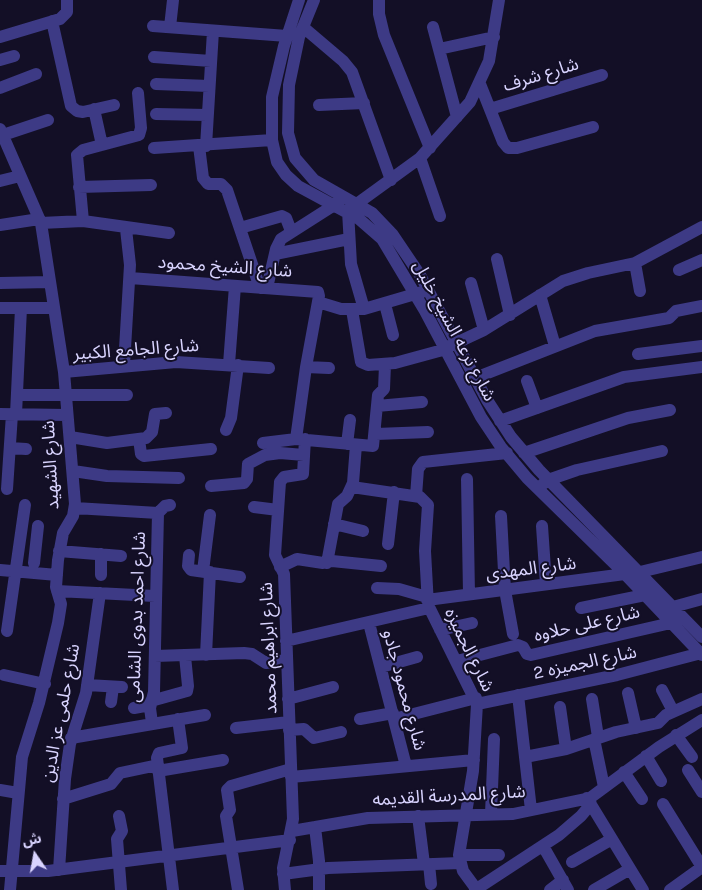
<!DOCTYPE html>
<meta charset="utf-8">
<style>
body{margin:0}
#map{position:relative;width:702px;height:890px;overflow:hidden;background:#130f26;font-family:Karla,"Noto Sans Arabic",sans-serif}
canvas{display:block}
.north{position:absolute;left:10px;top:830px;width:50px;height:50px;-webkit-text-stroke:4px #130f26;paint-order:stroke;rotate:348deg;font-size:14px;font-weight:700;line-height:20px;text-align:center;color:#d9d4ff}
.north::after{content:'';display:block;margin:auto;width:18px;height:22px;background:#d9d4ff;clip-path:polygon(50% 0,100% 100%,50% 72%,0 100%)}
</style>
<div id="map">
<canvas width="702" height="890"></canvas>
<div class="north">ش</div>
</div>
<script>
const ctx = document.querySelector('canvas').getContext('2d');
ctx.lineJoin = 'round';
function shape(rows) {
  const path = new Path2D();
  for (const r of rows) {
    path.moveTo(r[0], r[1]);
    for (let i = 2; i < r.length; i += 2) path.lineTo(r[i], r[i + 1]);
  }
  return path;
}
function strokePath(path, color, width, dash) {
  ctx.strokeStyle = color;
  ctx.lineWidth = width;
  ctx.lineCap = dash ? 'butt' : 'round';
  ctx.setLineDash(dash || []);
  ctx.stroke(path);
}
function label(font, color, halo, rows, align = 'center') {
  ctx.font = font + ' Karla,"Noto Sans Arabic",sans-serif';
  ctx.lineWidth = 4;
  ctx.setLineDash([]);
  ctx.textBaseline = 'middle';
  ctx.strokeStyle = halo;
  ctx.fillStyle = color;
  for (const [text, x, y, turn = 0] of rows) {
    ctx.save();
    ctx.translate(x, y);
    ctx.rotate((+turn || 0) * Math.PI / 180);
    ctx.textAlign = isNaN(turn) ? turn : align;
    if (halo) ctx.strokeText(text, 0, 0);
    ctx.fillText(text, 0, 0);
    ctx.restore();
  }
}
const street = shape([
 [299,0,284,46,272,97,272,140,277,162,286,175,298,186,359,219,382,239,425,311,481,417,501,447,527,478,625,574,702,655],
 [314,0,299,37,289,85,288,133,295,158,314,180,372,213,393,235,420,275,487,400,511,437,539,470,702,637],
 [379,0,379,14,384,35,430,148],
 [52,21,71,106,77,111,83,112,114,105],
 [153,26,287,36],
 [170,27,173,0],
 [303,27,343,61,352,72,391,180],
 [433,27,457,117],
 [0,37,60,19,67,12,67,0],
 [439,49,494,37],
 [154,57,211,61],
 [0,60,14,56],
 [156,84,209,86],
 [480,84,503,142,508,148,517,148,593,127],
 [0,88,36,74],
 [319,105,364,103],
 [94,109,102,145],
 [490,109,602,75],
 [156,114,207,115],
 [0,129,41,223,64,372,75,504,73,516,63,533,58,560,56,587,61,604,58,623,39,703,22,757,10,890],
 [3,135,48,120],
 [199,146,203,178,208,184,221,184,227,190,260,288],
 [206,146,213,31],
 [154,148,272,140],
 [420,158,440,216],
 [0,181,20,176],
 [79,187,151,185],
 [358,203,420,158,470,102,489,61,499,0],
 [348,211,351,264,364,309],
 [83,221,77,155,83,150,139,135,141,128,138,93],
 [41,223,83,221,169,233],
 [0,225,39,219],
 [240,228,282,216,286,218,291,231],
 [275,254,349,239],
 [497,259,510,315],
 [635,263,640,291],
 [679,270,702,260],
 [130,278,318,292,319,296,306,367,296,439],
 [0,283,50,282],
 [471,283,484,330],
 [267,288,276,249,281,239,339,202],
 [540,295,555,346],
 [318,302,341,309,364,309,422,292],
 [385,304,393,335],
 [0,308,54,308],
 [352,310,361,362,368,365,395,363,439,351,484,330,563,281,588,273,635,263,702,227],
 [638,354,702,346],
 [229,364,235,286],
 [124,365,130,265,126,229],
 [306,367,329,368],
 [64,372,176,362,269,368],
 [475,378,595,331,669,318,676,311,702,306],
 [527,381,537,408],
 [17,395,127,395],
 [377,406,422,402],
 [0,414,67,415],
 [16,414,21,308],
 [500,421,624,377,702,367],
 [226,430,231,418,238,365],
 [376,434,428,432],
 [70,437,107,443,146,438,152,432,155,414,166,413],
 [139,439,141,454,144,456,211,449],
 [263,443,296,439,373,446,378,395,384,389,385,365],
 [347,444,350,420],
 [10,448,26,449],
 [524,453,628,418,670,410],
 [73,471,107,476,179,478],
 [467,479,469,594],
 [543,484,548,480,577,470,662,451],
 [211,486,244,483,247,479,248,464,265,455,280,453,304,455],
 [352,487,420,497,428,505,425,551,428,605,477,704,473,771,459,855,463,871,477,890],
 [7,489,12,414],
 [416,496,418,469,423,462,507,453],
 [254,507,278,510],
 [75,508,158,513],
 [158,513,165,506,170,505],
 [501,516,505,590,513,634],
 [334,524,363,531],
 [542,526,546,584],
 [388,544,394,492],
 [59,551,121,556],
 [101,554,101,575],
 [189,555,188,566,191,570,240,577],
 [34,563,38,526],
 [327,563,338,504,347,496,353,483,356,445],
 [280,567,297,559,323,563,332,561,381,566],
 [0,570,57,575],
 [203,571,210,515],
 [377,588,399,589,427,597],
 [57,591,155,596],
 [427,600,640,572,702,557],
 [673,607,702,599],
 [581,608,645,595],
 [369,623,406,766],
 [440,630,472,623],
 [7,631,25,505],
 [286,641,429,608],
 [206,655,210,572],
 [155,656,244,653,252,654,266,663,286,660],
 [457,661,518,645,523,647,527,654,531,655,671,623],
 [381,667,417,657],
 [4,675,45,684],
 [87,685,122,687],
 [662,690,673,711],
 [628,693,636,728],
 [518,695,531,810],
 [288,699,333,687],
 [592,699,598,737],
 [151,701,187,691,188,686,185,656],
 [111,702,113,687],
 [477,704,617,675,701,653],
 [560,707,566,749],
 [134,708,150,705],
 [360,719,393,713],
 [394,719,476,698],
 [152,723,150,708,154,692,158,513],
 [236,728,289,722],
 [289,730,304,729,314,738,341,732],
 [676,735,692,757],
 [71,738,205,715],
 [594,739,604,787],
 [646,756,661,781],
 [525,757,566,749,616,732,658,723,666,715,702,699],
 [688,770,702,792],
 [158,771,223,760],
 [624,772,642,799],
 [291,777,474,760],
 [0,790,18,793],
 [587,798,643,890],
 [63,799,111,784,120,773,158,765],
 [663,804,702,867],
 [491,814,494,739],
 [119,816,122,831,117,839,121,890],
 [418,816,424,864],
 [315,827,319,861,319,890],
 [292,831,368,818,513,814,590,798,659,747,702,720],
 [543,846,568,890],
 [459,855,499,855],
 [572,862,612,839],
 [429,864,431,884],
 [59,870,65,779,70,744,86,693,100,593],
 [0,871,48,871,290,840],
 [283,874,328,868,460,863],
 [173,890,157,758,159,753,182,748,178,719],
 [238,890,226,816,230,810,227,790,231,786,291,769],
 [285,890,283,868,293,819,284,574,275,555,280,482,284,477,303,474,305,439],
 [475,890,559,835,581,816,591,804],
 [550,890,563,880],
 [594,890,630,869],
 [670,890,702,867]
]);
const streetNames = [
 ["شارع شرف",541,75,-17],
 ["شارع الشيخ محمود",225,267,4],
 ["شارع ترعه الشيخ خليل",454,331,62],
 ["شارع الجامع الكبير",136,350,-4],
 ["شارع الشهيد",51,465,-93],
 ["شارع المهدى",531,569,-7],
 ["شارع احمد بدوى الشامى",137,617,-88],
 ["شارع على حلاوه",587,624,-13],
 ["شارع ابراهيم محمد",269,648,-92],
 ["شارع الجميزه",469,650,64],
 ["شارع الجميزه 2",585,663,-12],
 ["شارع محمود جادو",404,690,75],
 ["شارع حلمى عز الدين",61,713,-79],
 ["شارع المدرسة القديمه",449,796,-3]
];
strokePath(street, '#3d3a85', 12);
label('18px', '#d9d4ff', '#130f26', streetNames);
</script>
